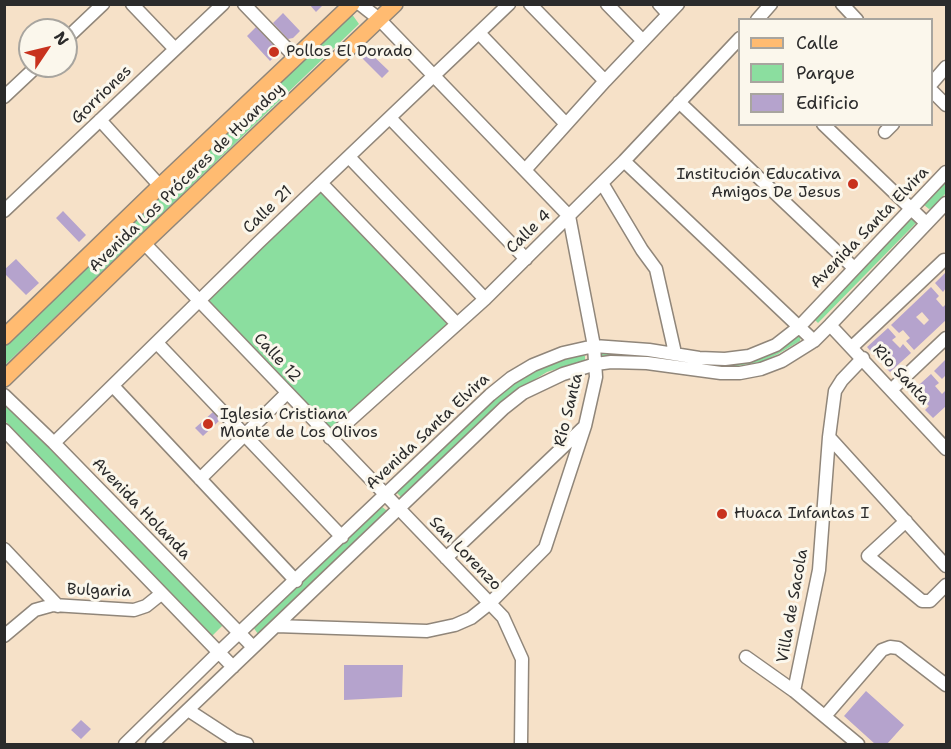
<!DOCTYPE html>
<meta charset="utf-8">
<style>
body{margin:0}
#map{position:relative;width:951px;height:749px;overflow:hidden;background:#f6e1c8;font-family:"Shantell Sans",sans-serif}
canvas{display:block}
.frame{position:absolute;inset:0;border:6px solid #2b2b2b;pointer-events:none}
.legend{position:absolute;left:738px;top:18px;width:195px;height:108px;box-sizing:border-box;background:#fbf7ec;border:2px solid #a8a59f;margin:0;padding:8px 10px;list-style:none;font-size:18px;color:#2b2b2b}
.legend li{display:flex;align-items:center;gap:12px;height:30px}
.legend b{width:30px;border:2px solid #a8a59f}
.north{position:absolute;left:18px;top:18px;width:60px;height:60px;box-sizing:border-box;background:#fbf7ec;border:2px solid #a8a59f;border-radius:50%;rotate:55deg;font-size:16px;font-weight:700;line-height:24px;text-align:center;color:#2b2b2b}
.north::after{content:'';display:block;margin:auto;width:21px;height:27px;background:#c8321e;clip-path:polygon(50% 0,100% 100%,50% 72%,0 100%)}
</style>
<div id="map">
<canvas width="951" height="749"></canvas>
<div class="frame"></div>
<ul class="legend">
<li><b style="height:8px;background:#ffbb71"></b>Calle</li>
<li><b style="height:16px;background:#8bde9f"></b>Parque</li>
<li><b style="height:16px;background:#b5a3cd"></b>Edificio</li>
</ul>
<div class="north">N</div>
</div>
<script>
const ctx = document.querySelector('canvas').getContext('2d');
ctx.lineJoin = 'round';
function fillPath(path, color) {
  ctx.fillStyle = color;
  ctx.fill(path, 'evenodd');
}
function shape(rows) {
  const path = new Path2D();
  for (const r of rows) {
    path.moveTo(r[0], r[1]);
    for (let i = 2; i < r.length; i += 2) path.lineTo(r[i], r[i + 1]);
  }
  return path;
}
function strokePath(path, color, width, dash) {
  ctx.strokeStyle = color;
  ctx.lineWidth = width;
  ctx.lineCap = dash ? 'butt' : 'round';
  ctx.setLineDash(dash || []);
  ctx.stroke(path);
}
function label(font, color, halo, rows, align = 'center') {
  ctx.font = font + ' "Shantell Sans",sans-serif';
  ctx.lineWidth = 6;
  ctx.setLineDash([]);
  ctx.textBaseline = 'middle';
  ctx.strokeStyle = halo;
  ctx.fillStyle = color;
  for (const [text, x, y, turn = 0] of rows) {
    ctx.save();
    ctx.translate(x, y);
    ctx.rotate((+turn || 0) * Math.PI / 180);
    ctx.textAlign = isNaN(turn) ? turn : align;
    if (halo) ctx.strokeText(text, 0, 0);
    ctx.fillText(text, 0, 0);
    ctx.restore();
  }
}
const green = shape([
 [349,10,359,24,5,365,5,342],
 [946,179,946,193,932,208,929,209,924,205,924,202],
 [322,188,452,321,333,432,204,300],
 [911,215,917,222,818,323,814,319],
 [797,333,801,336,800,341,778,354,761,362,737,366,715,366,632,356,602,356,602,352,728,362],
 [581,354,585,356,585,360,547,372,511,394,402,498,395,491,502,390,538,368],
 [7,400,223,625,211,637,5,421,5,402],
 [381,506,386,510,386,513,258,634,253,627]
]);
const building = shape([
 [309,4,324,4,316,12],
 [283,13,300,31,293,38,288,39,273,23],
 [256,27,277,49,275,56,270,61,247,36],
 [366,49,389,71,382,78,359,55],
 [63,211,86,235,79,242,56,218],
 [16,259,39,283,26,295,4,273,4,270],
 [946,272,946,288,943,292,935,283],
 [931,287,939,296,936,299,943,307,946,304,946,320,914,350,906,341,910,338,903,330,899,333,891,325],
 [922,312,929,320,924,325,916,317],
 [888,328,896,337,892,340,900,348,903,344,911,353,890,372,882,364,886,360,879,353,875,356,867,347],
 [946,359,946,375,942,379,934,371],
 [931,374,939,383,935,386,942,394,946,390,946,406,933,418,925,410,929,406,922,399,918,402,910,393],
 [213,412,220,420,203,436,195,428],
 [344,665,403,665,402,697,344,700],
 [866,691,904,725,887,744,875,744,844,716],
 [81,720,91,729,81,739,71,730]
]);
const minor = shape([
 [132,4,175,49],
 [244,4,296,58],
 [530,4,605,81],
 [607,4,643,41],
 [659,4,668,14],
 [842,4,857,20],
 [757,20,771,4],
 [479,33,566,124],
 [66,39,103,4],
 [932,83,946,67],
 [932,91,946,105],
 [4,97,37,66],
 [679,102,854,268],
 [390,118,526,259],
 [100,120,160,186],
 [823,124,926,223],
 [885,132,893,124],
 [349,157,485,299],
 [624,161,814,341],
 [525,170,605,81,678,4],
 [321,183,457,324],
 [602,183,642,250,656,269,675,353],
 [4,211,223,4],
 [144,243,503,617,522,659,521,744],
 [830,325,946,449],
 [157,343,342,537],
 [852,347,944,260],
 [113,386,296,581],
 [891,390,946,338],
 [4,395,54,443,253,647],
 [4,430,233,667],
 [829,437,946,566],
 [330,438,485,299,624,161,740,38],
 [54,443,259,242,509,4],
 [200,479,287,393],
 [906,521,868,556,922,601,930,601,946,585],
 [4,549,58,606],
 [446,558,584,427],
 [276,626,427,631,455,625,471,618,490,603,545,548,585,426,596,377,594,346,569,216,379,19,360,4],
 [4,636,35,610,53,605,134,610,146,606,161,594],
 [746,657,794,691,858,744],
 [794,691,819,570,829,437,835,391,842,380,863,358],
 [188,710,234,740,247,744],
 [825,716,882,650,890,647,898,648,946,685],
 [125,744,219,652,490,395,511,378,533,365,563,353,594,346,649,350,699,358,725,359,749,356,776,345,799,327,946,172],
 [152,744,504,408,523,393,563,374,596,364,611,362,647,363,721,373,740,373,761,369,782,361,814,341,830,325,946,203]
]);
const major = shape([
 [4,337,160,186,352,4],
 [4,379,144,243,395,4]
]);
const markers = [
 [274,52,6,"#c8321e"],
 [853,184,6,"#c8321e"],
 [208,424,6,"#c8321e"],
 [722,514,6,"#c8321e"]
];
const poiNames = [
 ["Pollos El Dorado",286,52],
 ["Institución Educativa",841,175,"right"],
 ["Amigos De Jesus",841,193,"right"],
 ["Iglesia Cristiana",220,415],
 ["Monte de Los Olivos",220,433],
 ["Huaca Infantas I",734,514]
];
const streetNames = [
 ["Gorriones",102,95,-44],
 ["Avenida Los Próceres de Huandoy",187,178,-44],
 ["Calle 21",268,210,-44],
 ["Avenida Santa Elvira",870,228,-46],
 ["Calle 4",529,232,-44],
 ["Calle 12",277,358,47],
 ["Rio Santa",901,375,47],
 ["Río Santa",569,410,-76],
 ["Avenida Santa Elvira",428,432,-43],
 ["Avenida Holanda",141,509,46],
 ["San Lorenzo",465,554,46],
 ["Bulgaria",99,591,2],
 ["Villa de Sacola",793,606,-80]
];
fillPath(green, '#8bde9f');
fillPath(building, '#b5a3cd');
strokePath(minor, '#90867a', 15);
strokePath(major, '#90867a', 18);
strokePath(minor, '#fff', 12);
strokePath(major, '#ffbb71', 15);
for (const [x, y, r, color] of markers) {
  const dot = new Path2D();
  dot.arc(x, y, r, 0, 2 * Math.PI);
  ctx.fillStyle = color;
  ctx.fill(dot);
  strokePath(dot, '#fbf7ec', 2);
}
label('16px', '#2b2b2b', '#fbf7ec', poiNames, 'left');
label('16px', '#2b2b2b', '#fbf7ec', streetNames);
</script>
